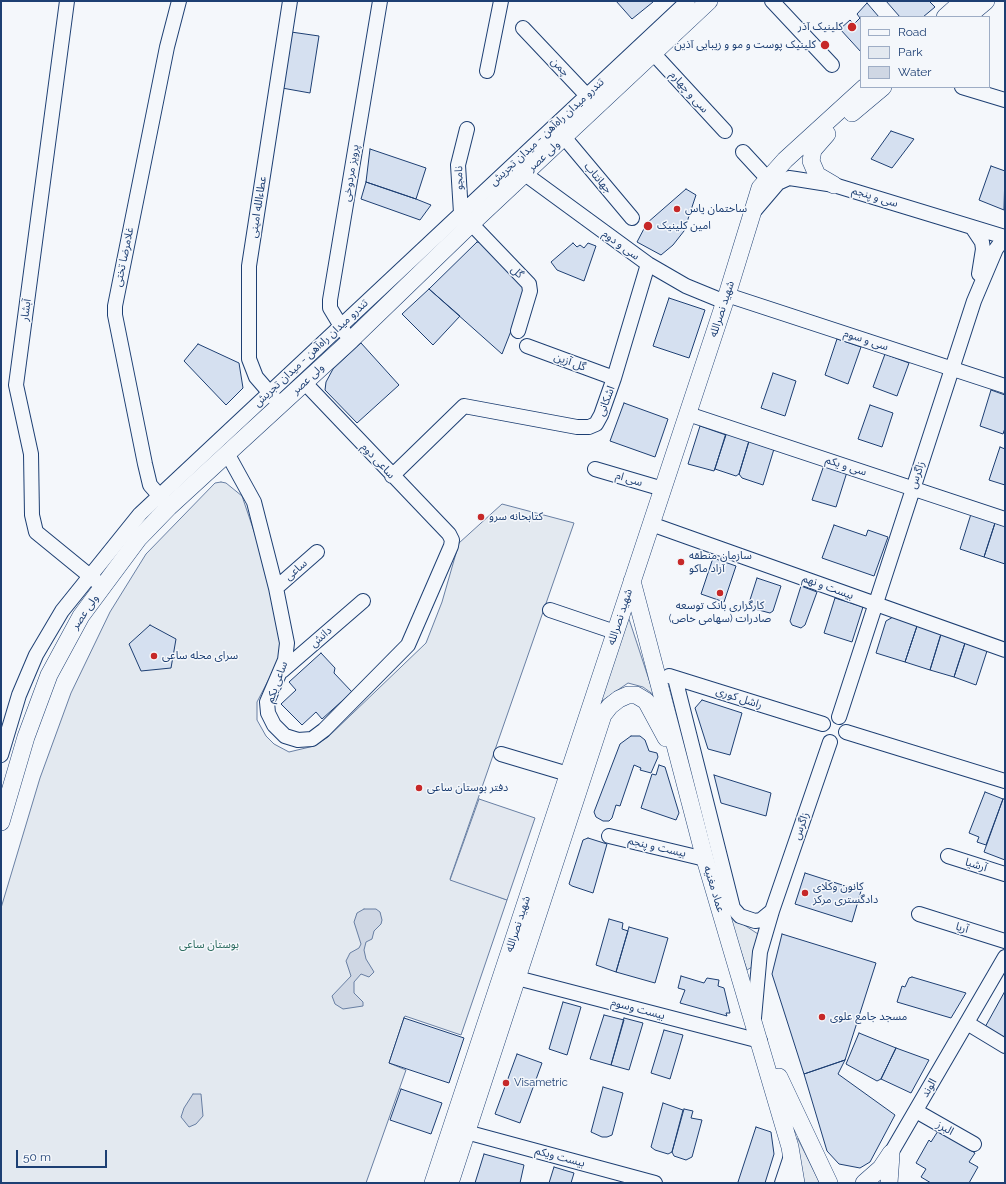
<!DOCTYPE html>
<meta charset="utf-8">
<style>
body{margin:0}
#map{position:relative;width:1006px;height:1184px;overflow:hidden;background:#f4f7fb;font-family:Raleway,sans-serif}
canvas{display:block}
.frame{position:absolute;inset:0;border:2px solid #1d3f73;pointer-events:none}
.legend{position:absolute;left:860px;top:16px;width:130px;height:72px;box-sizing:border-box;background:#f4f7fb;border:1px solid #9eadc5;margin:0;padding:5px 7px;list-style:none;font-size:12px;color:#1d3f73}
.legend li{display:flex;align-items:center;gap:8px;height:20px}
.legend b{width:20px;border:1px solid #9eadc5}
.scale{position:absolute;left:16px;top:1150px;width:91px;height:18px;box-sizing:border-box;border:2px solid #1d3f73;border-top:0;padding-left:5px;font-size:12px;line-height:14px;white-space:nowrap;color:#1d3f73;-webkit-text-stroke:3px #f4f7fb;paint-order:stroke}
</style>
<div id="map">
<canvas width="1006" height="1184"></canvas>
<div class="frame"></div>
<ul class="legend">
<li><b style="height:5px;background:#f4f7fb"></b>Road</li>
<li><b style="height:11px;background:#e3e9f0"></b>Park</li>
<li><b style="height:11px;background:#cfd7e4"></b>Water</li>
</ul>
<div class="scale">50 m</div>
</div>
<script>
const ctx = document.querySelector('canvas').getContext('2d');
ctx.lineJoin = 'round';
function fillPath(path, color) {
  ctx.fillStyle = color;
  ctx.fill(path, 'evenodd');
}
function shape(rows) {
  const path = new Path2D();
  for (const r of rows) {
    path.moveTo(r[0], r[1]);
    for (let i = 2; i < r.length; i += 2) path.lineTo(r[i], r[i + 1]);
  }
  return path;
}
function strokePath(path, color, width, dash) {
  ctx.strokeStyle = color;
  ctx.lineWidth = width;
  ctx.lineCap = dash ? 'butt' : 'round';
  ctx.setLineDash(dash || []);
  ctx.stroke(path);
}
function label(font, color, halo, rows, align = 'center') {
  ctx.font = font + ' Raleway,"Noto Sans Arabic",sans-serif';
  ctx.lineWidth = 3;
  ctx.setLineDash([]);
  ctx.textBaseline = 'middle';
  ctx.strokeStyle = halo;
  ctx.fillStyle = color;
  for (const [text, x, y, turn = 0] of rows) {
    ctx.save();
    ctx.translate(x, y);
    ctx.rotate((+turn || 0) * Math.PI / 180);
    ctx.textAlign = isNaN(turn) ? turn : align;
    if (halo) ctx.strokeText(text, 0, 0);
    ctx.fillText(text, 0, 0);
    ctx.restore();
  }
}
const green = shape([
 [221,482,226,483,242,496,274,590,284,650,257,702,257,720,266,736,274,744,289,752,314,746,328,737,426,643,442,602,459,543,502,504,574,523,450,879,507,900,461,1035,405,1016,404,1018,389,1063,406,1070,366,1183,1,1183,1,908,40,778,71,693,110,612,146,554,215,483,221,482],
 [627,613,654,695,643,687,628,683,596,705,627,613],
 [729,915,758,934,752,967,747,970,729,915],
 [794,1138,798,1139,820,1183,803,1183,794,1138]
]);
const parking = shape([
 [479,799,535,818,507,900,450,880,479,799]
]);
const water = shape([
 [364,909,376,909,380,912,382,920,381,924,374,931,372,939,366,942,364,950,366,959,374,972,369,977,361,974,354,982,354,993,363,1002,363,1006,343,1009,335,1004,332,996,351,976,346,961,350,953,359,948,361,944,354,922,357,913,364,909],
 [193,1094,201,1094,203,1116,196,1124,189,1127,181,1117,184,1108,193,1094]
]);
const building = shape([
 [616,1,652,1,653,2,632,19,616,1],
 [886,1,929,1,935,7,923,17,900,17,886,1],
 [867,3,879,17,861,17,861,52,840,29,850,20,854,24,860,18,857,14,867,3],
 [291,32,319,36,310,93,282,88,291,32],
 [891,131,914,139,892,168,871,159,891,131],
 [370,149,426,168,416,199,366,182,370,149],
 [991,166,1005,171,1004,210,979,200,991,166],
 [366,182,416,199,431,205,420,220,361,199,366,182],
 [686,189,696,195,684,231,673,245,661,255,637,242,647,223,686,189],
 [477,242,483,243,526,287,511,331,502,354,429,289,477,242],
 [573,243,577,247,580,245,584,248,588,243,596,246,584,281,557,270,551,262,573,243],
 [429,289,460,316,433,345,402,314,429,289],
 [669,298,705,310,689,358,653,346,669,298],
 [837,339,861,347,848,384,825,375,837,339],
 [361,343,399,385,357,423,325,390,326,382,333,369,361,343],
 [198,344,239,363,243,388,226,405,184,361,198,344],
 [885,354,909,363,897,396,873,387,885,354],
 [773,373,796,381,785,416,761,408,773,373],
 [991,390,1005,395,1005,428,1003,434,980,426,991,390],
 [624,403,668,419,655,457,610,441,624,403],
 [870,405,893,413,882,447,858,439,870,405],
 [700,426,726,435,714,471,688,464,700,426],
 [726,433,749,441,739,474,736,476,715,469,726,433],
 [749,441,774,449,763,485,742,478,739,474,749,441],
 [1000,447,1005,449,1005,485,989,480,1000,447],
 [824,465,847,472,836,507,812,500,824,465],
 [971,514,995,523,984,557,960,549,971,514],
 [995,523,1005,526,1005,564,984,557,995,523],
 [834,525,866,536,868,530,888,537,874,576,822,558,834,525],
 [713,558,736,566,724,602,701,594,713,558],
 [757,578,781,586,773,611,770,613,751,608,749,603,757,578],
 [801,586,817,592,805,625,801,628,792,625,790,621,801,586],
 [835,598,863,607,852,642,824,633,835,598],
 [893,617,917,626,905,662,876,653,886,621,893,617],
 [150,625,176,639,171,668,141,671,129,644,150,625],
 [917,626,941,634,930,670,905,662,917,626],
 [941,634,965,643,954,677,930,670,941,634],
 [965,643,987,651,976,685,954,677,965,643],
 [321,653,335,668,334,673,352,692,322,719,316,712,302,725,281,704,296,690,289,682,321,653],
 [702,700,742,713,730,755,708,749,695,708,702,700],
 [631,736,640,736,645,740,649,751,657,753,658,757,651,773,640,770,641,768,634,765,620,806,616,805,612,818,609,821,603,821,596,817,594,812,620,744,631,736],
 [659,765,665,767,679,813,676,820,641,808,652,774,656,775,659,765],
 [714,775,771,793,766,816,721,803,714,775],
 [985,792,1003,799,986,845,977,842,979,837,969,833,985,792],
 [1003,799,1005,799,1005,860,984,852,1003,799],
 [588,838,607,844,593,893,572,886,569,884,583,840,588,838],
 [805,873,861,891,852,922,795,904,805,873],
 [609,919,623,923,622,929,628,931,616,972,596,965,609,919],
 [629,927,668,938,655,983,616,972,629,927],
 [782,934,876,963,845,1060,804,1074,772,974,782,934],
 [681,976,704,983,707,978,719,980,718,986,724,988,730,1013,726,1013,727,1016,680,1003,685,990,678,988,681,976],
 [912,977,966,993,951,1018,897,1002,902,986,905,987,909,978,912,977],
 [1005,991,1005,1041,984,1029,1005,991],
 [563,1002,581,1007,567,1055,549,1049,563,1002],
 [604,1015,624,1020,611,1065,590,1059,604,1015],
 [404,1018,464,1038,449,1083,389,1063,404,1018],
 [624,1018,643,1023,629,1070,611,1065,624,1018],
 [664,1030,683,1035,670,1079,651,1073,664,1030],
 [859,1033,896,1048,881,1079,877,1081,846,1064,859,1033],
 [896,1048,929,1060,911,1093,881,1079,896,1048],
 [517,1054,542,1063,520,1123,495,1114,517,1054],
 [845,1060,838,1074,895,1115,870,1162,860,1168,839,1164,827,1151,804,1074,845,1060],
 [603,1087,623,1093,612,1135,607,1137,602,1137,591,1132,603,1087],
 [401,1089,442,1103,431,1134,390,1120,401,1089],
 [663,1103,683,1110,672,1152,668,1154,655,1150,651,1147,663,1103],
 [684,1109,693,1111,691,1118,702,1120,692,1157,686,1160,674,1156,672,1152,684,1109],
 [756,1127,771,1132,774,1154,765,1183,740,1183,738,1182,756,1127],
 [938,1131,975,1153,969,1162,978,1167,969,1183,931,1183,921,1177,926,1169,916,1163,929,1140,931,1142,938,1131],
 [484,1154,524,1165,520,1183,475,1183,484,1154],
 [554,1167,574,1173,571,1183,549,1183,554,1167]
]);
const minor = shape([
 [67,1,16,385,31,454,32,515,36,532,96,581],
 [772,1,832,65],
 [523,28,593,102],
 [653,53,725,131],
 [487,71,501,1],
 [962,87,1005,100],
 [467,129,458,165,461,213,529,284,530,291,518,331],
 [564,137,632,218],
 [743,152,767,178],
 [525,174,648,264,686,286,725,302],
 [755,210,778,183,789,178,796,179,834,185,1005,237],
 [972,227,982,242,983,249,979,274],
 [727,295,1005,386],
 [345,333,330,308,330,300,380,1],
 [527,346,614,378],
 [275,399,256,377,249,359,249,266,290,1],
 [688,414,1005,519],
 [227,453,254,502,276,588,287,643,285,660,267,702,268,713,274,725,285,736,298,740,312,739,324,730,408,645,451,546,452,540,449,534,304,382],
 [595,469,663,489],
 [392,476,464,406,577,427,589,427,596,424,601,415,614,378,648,264],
 [165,502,150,485,145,464,115,315,115,306,167,47,179,1],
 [651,524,1005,650],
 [276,588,317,552],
 [550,610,615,632],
 [282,671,363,601],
 [669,676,823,724],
 [675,678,733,908,740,916,755,921,761,920,772,911],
 [839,717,974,301,996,249,1005,237],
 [846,732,1005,781],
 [501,754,568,774],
 [1,755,19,695,36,655,62,611,140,514,688,1],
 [609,836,705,859],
 [948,856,1005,874],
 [919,914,1005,941],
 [517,978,760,1041],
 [754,1018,760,952,772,911,830,742],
 [967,1023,1005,1046],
 [916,1111,974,1144],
 [466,1132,655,1183],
 [891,1153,1005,957],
 [782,1183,791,1156]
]);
const major = shape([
 [945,17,963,1],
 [967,17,986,1],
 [852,113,883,87],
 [827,134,813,150,811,161,817,175,834,185],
 [632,581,705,859,790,1147,796,1183],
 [1,822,26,737,49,675,81,616,139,538,169,507,351,340,471,224,709,1],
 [779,1077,829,1183],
 [433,1183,727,295,760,188,785,160,865,87],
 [450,1183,603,715,610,706,619,699,628,695,636,695,646,701,666,738],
 [864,1183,881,1168,891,1153],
 [889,1183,891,1155]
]);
const markers = [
 [852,27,5,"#c62828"],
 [825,45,5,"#c62828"],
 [677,209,4,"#c62828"],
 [648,226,5,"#c62828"],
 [481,517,4,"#c62828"],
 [681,562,4,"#c62828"],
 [720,593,4,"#c62828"],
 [154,656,4,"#c62828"],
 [419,788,4,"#c62828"],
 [805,893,4,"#c62828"],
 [822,1017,4,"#c62828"],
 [506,1083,4,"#c62828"]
];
const poiNames = [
 ["کلینیک آذر",843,27,"right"],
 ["کلینیک پوست و مو و زیبایی آذین",816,45,"right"],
 ["ساختمان یاس",685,209],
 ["امین کلینیک",657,226],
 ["کتابخانه سرو",489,517],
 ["سازمان منطقه",689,556],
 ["آزاد ماکو",689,569],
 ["کارگزاری بانک توسعه",720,606,"center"],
 ["صادرات (سهامی خاص)",720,619,"center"],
 ["سرای محله ساعی",162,656],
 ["دفتر بوستان ساعی",427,788],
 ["کانون وکلای",813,887],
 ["دادگستری مرکز",813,900],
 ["مسجد جامع علوی",830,1017],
 ["Visametric",514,1083]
];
const streetNames = [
 ["چمن",560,67,46],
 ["سی و چهارم",689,92,48],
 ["تندرو میدان راه‌آهن - میدان تجریش",547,132,-43],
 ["ولی عصر",544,156,-43],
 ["پرویز مردوخی",351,173,-81],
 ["نامجو",459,178,-91],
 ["جهانتاب",598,178,50],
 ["سی و پنجم",875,197,17],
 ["عطاءالله امینی",258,207,-81],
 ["سی و دوم",621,245,36],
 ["غلامرضا تختی",124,257,-78],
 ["گل",517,272,45],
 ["شهید نصرالله",722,309,-72],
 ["آبشار",26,310,-82],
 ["سی و سوم",866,340,18],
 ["تندرو میدان راه‌آهن - میدان تجریش",311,353,-43],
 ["گل آزین",570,362,20],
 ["ولی عصر",308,379,-43],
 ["اشکانی",606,401,-69],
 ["ساعی دوم",378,461,47],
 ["سی و یکم",846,466,18],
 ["زاگرس",917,475,-72],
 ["سی ام",629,479,17],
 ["ساعی",296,570,-41],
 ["بیست و نهم",828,587,20],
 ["ولی عصر",85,612,-56],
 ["شهید نصرالله",620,617,-72],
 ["دانش",321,637,-41],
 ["ساعی یکم",277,682,-70],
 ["راشل کوری",739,698,18],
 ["زاگرس",801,826,-71],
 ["بیست و پنجم",657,847,13],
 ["آرشیا",976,865,17],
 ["عماد مغنیه",714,889,73],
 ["شهید نصرالله",518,924,-72],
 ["آریا",962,928,17],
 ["بیست وسوم",638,1009,15],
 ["الوند",929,1088,-60],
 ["البرز",945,1128,30],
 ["بیست ویکم",560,1157,15]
];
const parkNames = [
 ["بوستان ساعی",209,945]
];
fillPath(green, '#e3e9f0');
strokePath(green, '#687fa3', 1);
fillPath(parking, '#e3e8f0');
strokePath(parking, '#687fa3', 1);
fillPath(water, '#cfd7e4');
strokePath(water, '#687fa3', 1);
fillPath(building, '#d5e0f0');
strokePath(building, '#1d3f73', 1);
strokePath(minor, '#1d3f73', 16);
strokePath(major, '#1d3f73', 18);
strokePath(minor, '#f4f7fb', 14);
strokePath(major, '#f4f7fb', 17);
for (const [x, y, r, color] of markers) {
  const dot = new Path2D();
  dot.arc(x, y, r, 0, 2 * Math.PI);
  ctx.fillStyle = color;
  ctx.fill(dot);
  strokePath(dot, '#f4f7fb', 1.5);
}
label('11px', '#1d3f73', '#f4f7fb', poiNames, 'left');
label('11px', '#1d3f73', '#f4f7fb', streetNames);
label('11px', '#2c6c60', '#f4f7fb', parkNames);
</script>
